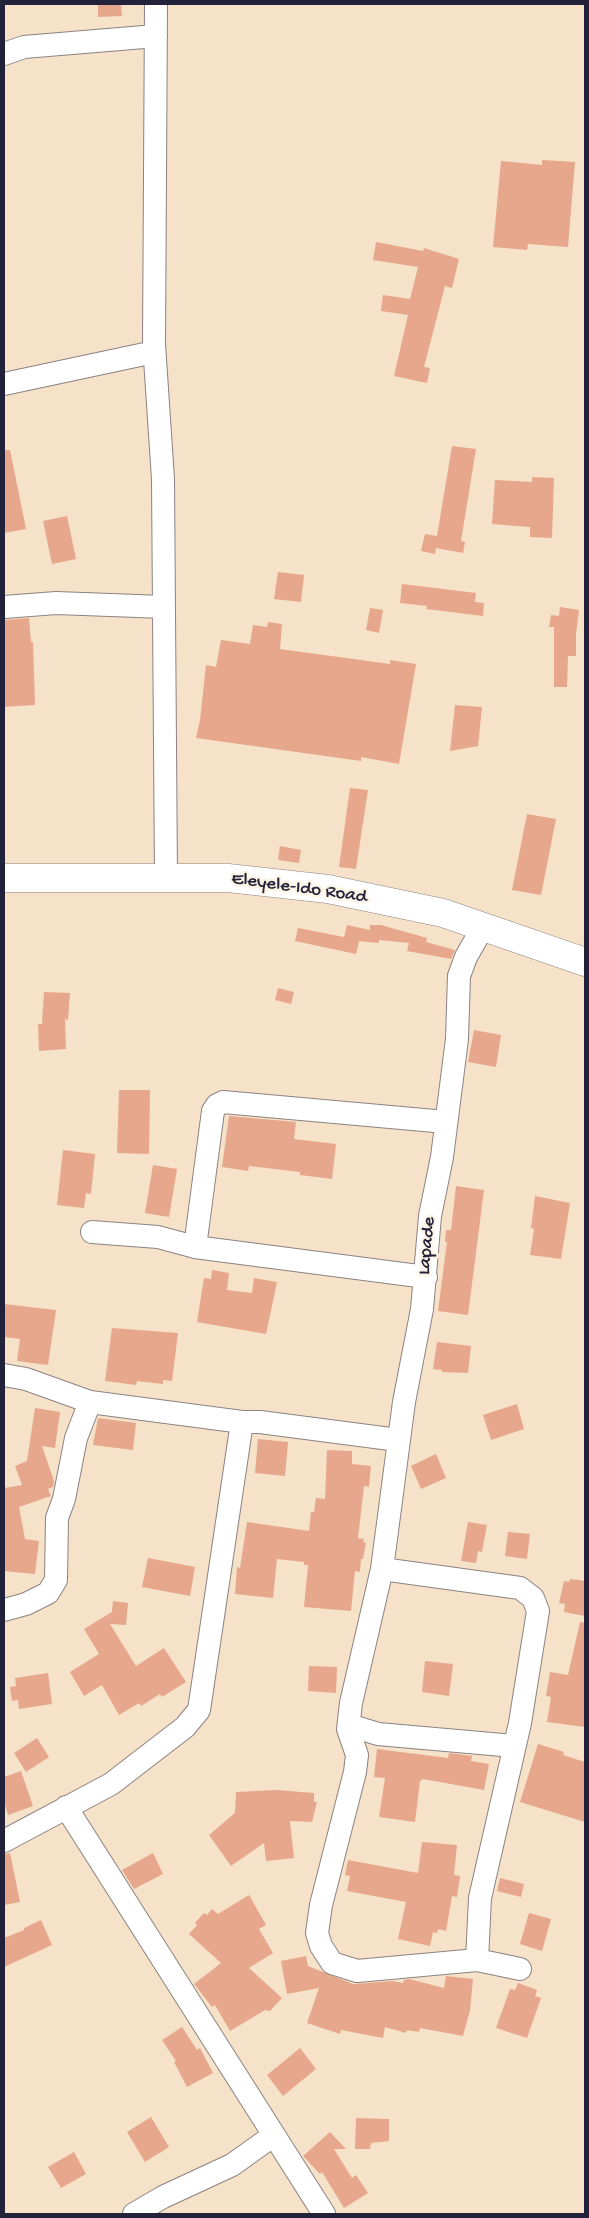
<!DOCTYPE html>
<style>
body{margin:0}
#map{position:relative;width:589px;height:2218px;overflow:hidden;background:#f6e2c8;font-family:"Gochi Hand",sans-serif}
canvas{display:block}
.frame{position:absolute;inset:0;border:5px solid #22223b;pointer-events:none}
</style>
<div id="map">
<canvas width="589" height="2218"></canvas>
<div class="frame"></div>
</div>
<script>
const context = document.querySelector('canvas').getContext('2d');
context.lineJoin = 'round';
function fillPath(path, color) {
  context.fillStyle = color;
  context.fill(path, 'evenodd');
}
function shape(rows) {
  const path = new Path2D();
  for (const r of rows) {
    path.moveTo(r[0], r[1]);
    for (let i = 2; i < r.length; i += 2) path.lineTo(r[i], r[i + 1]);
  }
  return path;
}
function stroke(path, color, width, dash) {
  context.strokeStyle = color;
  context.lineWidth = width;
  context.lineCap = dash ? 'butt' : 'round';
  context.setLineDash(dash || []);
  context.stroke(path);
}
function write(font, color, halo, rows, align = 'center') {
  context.font = font + ' "Gochi Hand",sans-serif';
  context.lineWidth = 5;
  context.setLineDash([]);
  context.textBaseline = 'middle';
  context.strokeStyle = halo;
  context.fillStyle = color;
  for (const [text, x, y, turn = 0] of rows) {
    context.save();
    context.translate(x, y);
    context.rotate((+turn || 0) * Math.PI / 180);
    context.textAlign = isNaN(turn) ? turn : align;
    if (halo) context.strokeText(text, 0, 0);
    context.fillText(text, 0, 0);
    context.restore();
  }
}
const building = shape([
 [98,4,121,4,122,16,98,17],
 [542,160,575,162,568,247,528,244,527,250,493,247,501,161,542,165],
 [376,242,423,251,424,248,459,259,452,288,445,286,424,367,430,368,427,383,394,376,408,315,381,311,383,295,410,299,418,267,373,260],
 [452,446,476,449,461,541,465,542,463,553,436,548,435,554,421,551,425,534,437,536],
 [4,450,10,450,26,529,4,533],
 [532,477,554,478,552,538,530,537,530,527,492,524,495,480,532,482],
 [67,516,76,559,52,564,43,521],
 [278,572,304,575,301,602,274,599],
 [402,584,476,593,475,602,484,603,483,616,426,609,427,606,400,603],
 [560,607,579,610,576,634,576,656,568,656,567,687,554,687,554,627,549,627,551,615,559,616],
 [370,608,383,610,379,633,366,630],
 [29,618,31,642,33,642,35,705,4,707,4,620],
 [268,622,282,624,280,649,390,664,390,660,416,664,399,764,361,757,361,761,196,738,200,720,206,665,216,667,221,640,250,644,253,625,267,627],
 [455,705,482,707,478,746,450,751],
 [350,788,368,790,356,869,339,867],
 [527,814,556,819,541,895,512,890],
 [280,846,301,850,299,863,278,860],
 [347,925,370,930,370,925,381,925,427,938,426,942,455,950,451,959,407,951,409,943,379,940,379,943,359,941,356,954,295,941,298,928,344,937],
 [278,988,294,992,291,1004,275,1000],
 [44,992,70,993,68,1020,65,1019,66,1049,39,1051,38,1024,42,1024],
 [474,1030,501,1035,496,1067,468,1062],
 [119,1090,150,1090,149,1154,117,1153],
 [229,1116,296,1122,294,1139,336,1144,332,1179,300,1175,300,1172,249,1166,248,1171,222,1167],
 [63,1150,95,1154,91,1194,86,1193,84,1208,57,1205],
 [153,1165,177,1169,169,1217,145,1213],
 [456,1186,484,1190,468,1315,438,1311,447,1242,445,1242,446,1230,451,1230],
 [535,1196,570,1203,561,1259,530,1255,534,1229,531,1228],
 [212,1270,229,1273,227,1290,252,1293,254,1278,277,1282,266,1334,197,1322,204,1278,211,1279],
 [4,1304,56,1310,48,1365,17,1361,20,1339,4,1337],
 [112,1328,178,1333,172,1381,163,1380,163,1384,137,1381,136,1385,105,1381],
 [437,1342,471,1346,468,1373,442,1372,442,1370,433,1369],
 [517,1404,524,1429,491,1440,483,1415],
 [35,1408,60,1412,55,1448,42,1446,54,1481,53,1487,48,1489,51,1496,19,1507,25,1539,39,1541,35,1574,4,1571,4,1488,22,1485,15,1466,27,1461],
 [98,1418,136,1423,133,1450,93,1445],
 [258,1439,288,1442,285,1476,255,1473],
 [327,1450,352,1451,352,1464,371,1466,369,1487,364,1486,358,1538,364,1539,363,1542,366,1543,363,1559,361,1559,360,1572,355,1571,351,1611,304,1607,308,1565,304,1565,304,1562,277,1559,273,1598,235,1594,237,1567,240,1568,247,1522,309,1531,311,1512,314,1512,316,1498,325,1499],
 [436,1454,446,1478,421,1489,411,1466],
 [468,1522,487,1525,482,1552,478,1551,476,1563,461,1561],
 [508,1532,530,1534,527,1559,505,1556],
 [148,1558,195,1567,190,1596,142,1587],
 [570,1579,585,1581,585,1616,564,1612,565,1604,559,1603,564,1581,569,1582],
 [113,1601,128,1603,126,1625,110,1624,136,1666,164,1648,186,1682,162,1697,160,1694,141,1706,139,1703,119,1715,102,1685,84,1696,70,1672,99,1654,84,1629,112,1612],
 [580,1622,585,1623,585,1727,547,1722,551,1697,546,1696,550,1672,568,1675],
 [425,1661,453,1664,449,1696,422,1692],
 [309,1666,337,1667,336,1693,308,1691],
 [48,1673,52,1704,19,1709,18,1700,12,1701,10,1687,16,1686,15,1678],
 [37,1738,49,1757,26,1772,14,1753],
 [538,1744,564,1752,563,1755,585,1762,585,1822,520,1802],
 [377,1749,448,1758,449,1753,472,1756,471,1761,489,1764,484,1790,423,1779,420,1781,415,1822,379,1817,385,1778,374,1777],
 [21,1771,33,1806,8,1815,4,1801,4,1777],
 [276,1790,314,1793,314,1802,317,1802,312,1822,290,1821,294,1858,266,1861,264,1843,231,1866,209,1835,235,1813,236,1792],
 [422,1842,457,1845,454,1875,460,1876,457,1897,452,1896,446,1931,438,1929,437,1933,433,1932,430,1946,398,1939,406,1902,347,1891,350,1876,345,1875,348,1860,418,1873],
 [10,1853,20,1902,4,1905,4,1854],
 [153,1853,163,1874,134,1889,122,1870],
 [500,1878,524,1884,521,1897,497,1891],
 [249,1895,266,1925,259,1929,273,1953,249,1968,282,1998,270,2011,265,2010,230,2031,215,2005,212,2007,194,1984,221,1963,189,1934,197,1925,195,1923,204,1913,207,1915,212,1909,218,1914],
 [529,1913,551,1919,542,1951,520,1944],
 [41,1920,52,1945,4,1967,4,1938,24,1930,24,1928],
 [306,1956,308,1966,353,1984,392,1981,403,1983,404,1980,409,1979,444,1988,446,1976,473,1979,470,2010,463,2036,420,2028,419,2032,407,2030,406,2033,385,2027,383,2038,341,2030,340,2034,307,2023,319,1988,287,1994,281,1961],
 [518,1983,537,1990,535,1996,541,1998,527,2038,496,2028,510,1989,515,1990],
 [182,2027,197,2050,200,2048,213,2073,187,2087,174,2062,176,2061,162,2040],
 [300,2048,316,2069,283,2096,267,2075],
 [151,2117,169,2147,145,2162,127,2132],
 [356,2118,389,2119,389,2141,371,2143,370,2149,355,2149],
 [330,2132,346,2149,334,2149,352,2178,356,2175,368,2193,344,2208,322,2172,320,2174,303,2156],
 [74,2152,86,2174,61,2188,48,2167]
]);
const minor = shape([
 [156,4,154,344,163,479,166,878],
 [4,54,24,47,156,36],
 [4,384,154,352],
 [4,607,56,603,164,607],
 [483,927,466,957,459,976,457,1039,442,1157,430,1216,422,1309,404,1402,382,1569,351,1703,348,1729,357,1755,355,1772,321,1905,317,1933,321,1946,332,1963,357,1971,477,1960,520,1969],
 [92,1232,158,1237,195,1247,426,1277],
 [195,1247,213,1111,217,1105,223,1102,446,1122],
 [4,1375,26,1379,90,1402,242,1422],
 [382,1569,520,1588,533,1598,538,1611,520,1723,480,1898,477,1960],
 [4,1610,26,1604,48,1593,56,1580,57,1518,64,1499,76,1438,90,1402],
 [349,1725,378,1734,514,1746],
 [66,1807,324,2214],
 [4,1841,111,1784,185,1727,199,1710,242,1422,260,1422,398,1440],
 [134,2214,163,2197,232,2165,274,2135]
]);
const major = shape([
 [4,878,228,878,328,889,443,913,585,962]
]);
const streetNames = [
 ["Eleyele-Ido Road",299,889,8],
 ["Lapade",428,1246,-85]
];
fillPath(building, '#e6a78c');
stroke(minor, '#8c8282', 24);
stroke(major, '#8c8282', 29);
stroke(minor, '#fff', 22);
stroke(major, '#fff', 28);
write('19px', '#22223b', '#fcf5e5', streetNames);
</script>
